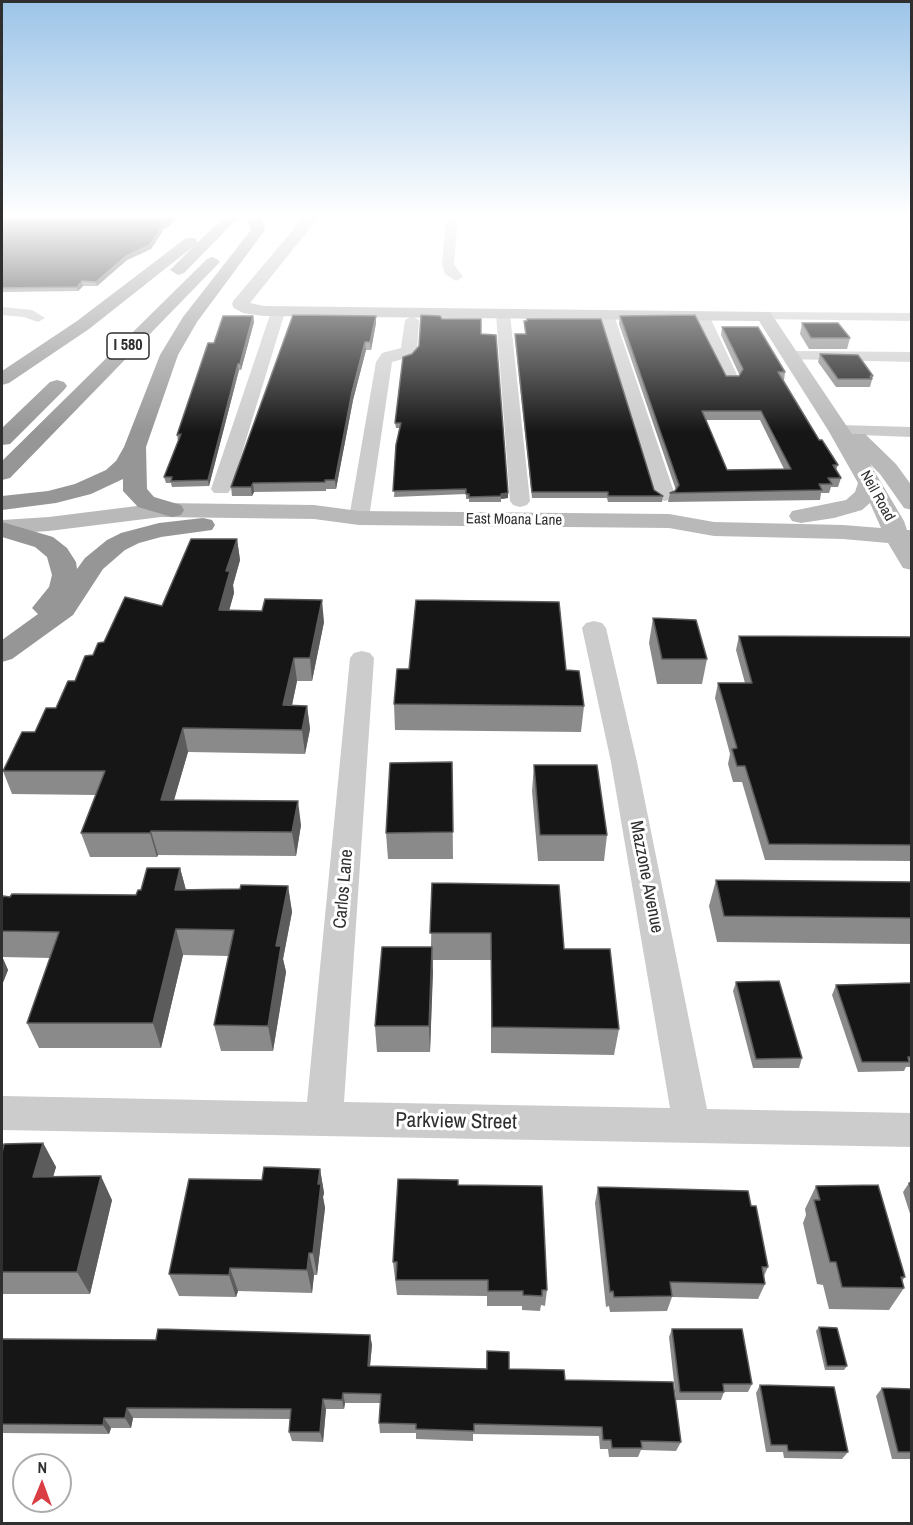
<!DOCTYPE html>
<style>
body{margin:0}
#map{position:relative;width:913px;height:1525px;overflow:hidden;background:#fff;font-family:"Archivo Narrow",sans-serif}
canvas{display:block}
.frame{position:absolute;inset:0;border:3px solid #2f2f2f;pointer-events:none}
.north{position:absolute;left:12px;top:1453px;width:60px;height:60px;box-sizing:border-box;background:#fff;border:2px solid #acacac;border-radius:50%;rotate:1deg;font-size:16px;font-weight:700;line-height:24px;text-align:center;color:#2f2f2f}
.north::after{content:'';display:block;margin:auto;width:21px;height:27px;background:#d93e44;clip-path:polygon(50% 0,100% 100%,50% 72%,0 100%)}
</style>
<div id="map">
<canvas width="913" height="1525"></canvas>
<div class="frame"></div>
<div class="north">N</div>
</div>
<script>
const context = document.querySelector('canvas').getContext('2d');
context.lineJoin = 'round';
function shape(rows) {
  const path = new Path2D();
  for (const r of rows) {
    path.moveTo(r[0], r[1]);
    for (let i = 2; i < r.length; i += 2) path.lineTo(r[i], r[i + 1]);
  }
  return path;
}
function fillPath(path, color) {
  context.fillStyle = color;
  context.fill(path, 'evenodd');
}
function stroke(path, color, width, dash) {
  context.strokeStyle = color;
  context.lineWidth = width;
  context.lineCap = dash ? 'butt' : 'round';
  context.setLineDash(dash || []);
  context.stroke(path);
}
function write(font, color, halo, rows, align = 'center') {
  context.font = font + ' "Archivo Narrow",sans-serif';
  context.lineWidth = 6;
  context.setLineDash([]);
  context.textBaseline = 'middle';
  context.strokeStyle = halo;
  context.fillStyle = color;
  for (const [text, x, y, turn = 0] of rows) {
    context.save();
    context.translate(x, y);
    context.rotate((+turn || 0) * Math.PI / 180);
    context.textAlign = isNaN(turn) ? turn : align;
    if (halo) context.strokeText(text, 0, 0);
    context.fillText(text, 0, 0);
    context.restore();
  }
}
const street = shape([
 [446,218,458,218,454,264,463,277,456,281,445,274,442,264,446,218],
 [2,307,32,310,45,318,38,322,24,317,2,315,2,307],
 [278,308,285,312,231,489,228,493,214,493,211,489,271,312,278,308],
 [503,310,510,314,530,501,527,505,520,507,513,505,510,501,496,314,503,310],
 [607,311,614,315,675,495,672,499,665,501,658,499,655,495,600,315,607,311],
 [702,311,709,315,739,379,737,382,725,382,723,379,695,315,702,311],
 [764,312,912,313,912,321,759,319,757,316,759,313,764,312],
 [412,316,419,320,417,349,410,357,392,362,369,518,366,522,359,524,352,522,349,518,376,362,382,353,401,348,405,320,412,316],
 [792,351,912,352,912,362,787,359,784,356,792,351],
 [839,425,912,427,912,437,833,434,830,430,833,426,839,425],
 [594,621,602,623,606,628,637,762,707,1109,912,1113,912,1147,2,1130,2,1096,307,1102,350,658,354,653,362,651,370,653,374,658,344,1102,670,1108,611,762,582,628,586,623,594,621]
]);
const secondary = shape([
 [303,218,318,218,250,303,264,306,770,312,852,434,865,434,896,464,912,486,912,510,904,508,880,474,870,464,904,521,907,530,912,530,912,570,903,568,888,543,843,539,714,536,669,528,359,525,314,519,161,517,49,531,2,534,2,520,49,517,161,503,314,505,359,511,669,514,714,522,843,525,881,528,870,503,862,510,834,518,801,523,792,521,789,516,792,511,846,500,855,492,858,483,828,430,759,321,264,316,243,313,234,308,232,304,234,300,303,218]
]);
const highway = shape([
 [223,218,238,218,184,273,178,275,170,270,194,246,89,329,9,383,2,385,2,371,77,321,186,238,196,238,197,243,223,218],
 [248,218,262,218,265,230,197,322,178,355,146,447,147,489,154,497,181,505,184,510,181,515,172,517,138,507,123,491,123,479,91,494,56,503,2,510,2,496,48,491,75,484,106,470,116,461,124,447,160,355,183,317,251,230,248,218],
 [212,257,217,259,220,262,217,265,10,478,2,480,2,461,207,259,212,257],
 [57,380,64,382,67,386,64,390,10,444,2,445,2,428,50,382,57,380],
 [203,518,212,520,215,525,212,530,161,537,139,543,125,550,103,569,73,615,12,659,2,662,2,640,38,614,32,608,49,587,52,575,47,557,35,547,2,537,2,522,53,537,67,548,76,562,77,569,85,558,107,540,121,533,159,523,203,518]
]);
const wall = shape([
 [2,218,171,225,164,229,151,249,127,260,97,286,83,286,78,291,2,292],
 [253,316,254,322,241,370,239,370,209,486,172,487,171,483,166,483,164,477,178,441,177,435,214,343],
 [376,316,376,323,371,350,366,350,353,400,336,489,326,489,326,491,254,492,252,496,232,496,231,487],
 [620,316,726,376,739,376,739,374,721,335,722,327,785,372,784,381,819,440,838,465,836,470,841,478,838,487,831,487,829,493,821,493,820,500,668,502,670,493,676,490,619,324],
 [706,420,760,420,784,469,727,470],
 [442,319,481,334,508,498,501,499,501,502,469,502,469,499,466,499,466,494,394,497,399,428,396,428,395,423,412,354],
 [524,321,654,490,663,496,662,502,608,502,607,498,532,498,515,339,515,334,525,334],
 [802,323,850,338,847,349,809,349,800,334],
 [820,354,873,376,870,387,836,387,818,362],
 [237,539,240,560,233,585,234,593,229,610,324,622,312,681,297,681,292,705,307,706,310,729,305,754,188,752,174,800,301,825,296,856,158,855,157,857,90,857,81,833,96,795,12,794,3,771,56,708,93,655,104,642,162,606],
 [653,618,707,659,702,684,657,684,649,643],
 [739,636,912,637,912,861,765,860,742,782,733,782,728,764,730,754,715,698,718,683,745,683,736,650],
 [566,670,584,706,581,732,395,730,394,704],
 [452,762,453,859,388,859,386,833],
 [534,765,607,835,604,861,538,861,532,791],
 [180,868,186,890,240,889,288,886,292,912,283,959,286,972,273,1051,221,1051,214,1025,229,956,183,955,161,1048,39,1048,27,1023,50,958,2,957,8,970,2,985,2,901,136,895,141,890],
 [716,880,912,882,912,944,717,942,709,906],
 [432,883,564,949,619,1029,614,1055,491,1053,491,960,433,960,430,1052,377,1052,375,1026,431,947],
 [736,982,802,1058,799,1068,753,1068,733,991],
 [912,983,912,1067,906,1067,904,1071,858,1072,832,995,836,985],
 [43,1143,56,1167,53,1177,112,1200,90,1294,2,1294,2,1153],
 [320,1169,324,1193,323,1197,325,1208,317,1275,314,1275,312,1293,238,1291,236,1297,179,1296,169,1274,262,1180],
 [909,1183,912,1183,912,1220,903,1192],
 [458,1185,547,1290,545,1306,541,1305,540,1311,522,1310,522,1306,487,1306,487,1296,397,1295,393,1262],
 [816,1186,905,1277,902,1281,904,1288,889,1310,829,1309,823,1285,817,1284,803,1223,806,1215,805,1209],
 [598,1187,751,1206,768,1267,764,1276,765,1284,758,1299,672,1297,667,1311,610,1312,609,1306,606,1307,595,1203],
 [819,1327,847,1366,844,1370,825,1370,816,1331],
 [672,1329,752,1384,748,1392,724,1392,721,1400,676,1400,669,1337],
 [370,1335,372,1345,370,1366,486,1369,487,1351,509,1369,565,1380,681,1442,676,1451,641,1450,638,1457,609,1457,608,1449,600,1449,599,1436,473,1434,473,1441,416,1439,416,1433,380,1433,379,1423,380,1403,345,1403,344,1409,326,1409,323,1442,292,1441,289,1432,290,1419,133,1418,131,1428,111,1428,109,1434,2,1433,2,1339,156,1340],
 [760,1385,848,1452,842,1459,784,1458,783,1452,766,1452,756,1393],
 [882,1388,912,1389,912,1459,892,1459,876,1396]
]);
const shadedWall = shape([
 [173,218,177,218,171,225,164,229,151,249,127,260,97,286,96,282,163,225],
 [82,281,83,286,78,291,77,287],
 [253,316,254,322,241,370,240,364],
 [376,316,376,323,371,350,370,342],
 [365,342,366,350,353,400,336,489,335,480,352,392],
 [238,364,239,370,209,486,208,480],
 [253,483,254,492,252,496,251,487],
 [508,493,508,498,501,499,501,494],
 [237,539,240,560,233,585,234,593,223,633,219,610,226,571],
 [322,600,324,622,312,681,310,658],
 [294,658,297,681,287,729,283,705],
 [307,706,310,729,305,754,302,730],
 [183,728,188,752,167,824,161,800],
 [298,801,301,825,296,856,292,832],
 [151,831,158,855,157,857,150,833],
 [180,868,187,894,175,890],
 [288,886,292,912,283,959,286,972,273,1051,268,1026,276,946],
 [176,929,183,955,161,1048,153,1023],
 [432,947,433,973,430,1052,429,1026],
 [2,956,8,970,2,985],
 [43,1143,56,1167,46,1201,33,1177],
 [320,1169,324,1193,323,1197,325,1208,317,1275,313,1253],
 [101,1176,112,1200,90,1294,77,1272],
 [309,1253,314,1275,312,1293,307,1270],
 [230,1268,238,1291,236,1297,229,1275],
 [370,1335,372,1345,369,1376,368,1366],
 [343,1393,345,1403,344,1409,342,1400],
 [323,1399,326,1409,323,1442,320,1432],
 [127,1408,133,1418,131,1428,125,1418],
 [104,1418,111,1428,109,1434,103,1425]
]);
const building = shape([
 [2,218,173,218,170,221,163,225,150,245,126,256,96,282,82,281,77,287,2,288,2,218],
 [293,315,376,316,370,342,365,342,352,392,335,480,325,480,325,482,253,483,251,487,231,487,293,315],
 [421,315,440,316,442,319,481,319,481,334,496,335,508,493,501,494,501,496,469,497,469,494,466,494,466,489,393,491,396,445,401,423,395,423,403,357,412,354,419,346,421,315],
 [695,315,726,376,739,376,743,369,722,327,758,327,785,372,778,372,819,440,822,440,838,465,833,465,841,478,828,478,832,484,819,484,822,490,670,493,675,491,679,485,620,316,695,315],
 [702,411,761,411,791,469,727,470,702,411],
 [223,316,253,316,240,364,238,364,208,480,171,481,172,477,164,477,181,434,177,435,208,343,214,343,223,316],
 [527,319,601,319,654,490,663,496,608,496,608,492,532,492,515,334,526,334,524,321,527,321,527,319],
 [802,323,838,323,850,338,811,338,802,323],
 [820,354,858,355,873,376,870,376,872,379,838,379,820,354],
 [191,539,237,539,226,571,230,571,219,610,262,611,265,599,322,600,310,658,294,658,283,705,307,706,302,730,183,728,161,800,298,801,292,832,151,831,150,833,81,833,105,771,3,771,22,732,35,732,46,708,56,708,68,681,75,681,85,656,93,655,98,643,104,642,125,597,162,606,191,539],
 [416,600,559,602,566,670,579,671,584,706,394,704,397,669,409,669,416,600],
 [653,618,696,620,707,659,662,659,653,618],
 [739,636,912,637,912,845,769,844,745,766,737,766,732,749,737,748,718,683,752,683,739,636],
 [452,762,453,832,386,833,390,763,452,762],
 [534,765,597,765,607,835,540,835,534,765],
 [147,868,180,868,175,890,240,889,241,885,288,886,276,946,281,946,268,1026,214,1025,234,930,176,929,153,1023,27,1023,59,932,2,931,2,901,3,896,10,897,12,894,136,895,138,890,141,890,147,868],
 [716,880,912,882,912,918,724,916,716,880],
 [432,883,559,885,564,949,610,949,619,1029,492,1027,491,933,430,933,432,883],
 [382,947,432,947,429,1026,375,1026,382,947],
 [779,981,802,1058,756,1059,736,982,779,981],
 [912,983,912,1057,908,1057,909,1062,862,1062,836,985,912,983],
 [43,1143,33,1177,101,1176,77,1272,2,1272,2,1153,4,1144,43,1143],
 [264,1167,320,1169,318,1184,321,1184,313,1253,309,1253,307,1270,230,1268,229,1275,169,1274,189,1179,262,1180,264,1167],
 [398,1179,458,1180,458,1185,542,1186,547,1290,542,1290,542,1296,523,1295,523,1291,488,1291,488,1280,396,1280,397,1262,393,1262,398,1179],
 [909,1183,912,1183,912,1192,909,1183],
 [878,1185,905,1277,901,1277,904,1288,842,1287,836,1262,830,1262,814,1200,820,1200,816,1186,878,1185],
 [598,1187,748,1191,751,1206,756,1206,768,1267,762,1267,765,1284,670,1282,672,1296,614,1297,613,1291,610,1292,598,1187],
 [819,1327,837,1328,847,1366,827,1366,819,1327],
 [158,1329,370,1335,368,1366,487,1369,487,1351,509,1352,509,1369,564,1370,565,1380,673,1382,681,1442,641,1441,642,1448,612,1448,611,1440,603,1440,602,1427,474,1424,474,1431,416,1429,416,1424,379,1423,381,1394,343,1393,342,1400,323,1399,320,1432,289,1432,291,1409,127,1408,125,1418,104,1418,103,1425,2,1424,2,1339,156,1340,158,1329],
 [672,1329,742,1329,752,1384,723,1384,724,1392,680,1392,672,1329],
 [760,1385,834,1387,848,1452,788,1451,787,1445,771,1445,760,1385],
 [882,1388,912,1389,912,1452,898,1452,882,1388]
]);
const farStreetnames = [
 ["Neil Road",877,496,61],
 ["East Moana Lane",514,520,1]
];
const shields = [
 [128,346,42]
];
const shieldNames = [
 ["I 580",128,346]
];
const streetNames = [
 ["Mazzone Avenue",646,877,79],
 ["Carlos Lane",344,889,-85]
];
const nearStreetnames = [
 ["Parkview Street",456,1122,1]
];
fillPath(street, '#ccc');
fillPath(secondary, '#b9b9b9');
fillPath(highway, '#969696');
fillPath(wall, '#8a8a8a');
fillPath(shadedWall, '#5c5c5c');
fillPath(building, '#161616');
stroke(building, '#5c5c5c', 1.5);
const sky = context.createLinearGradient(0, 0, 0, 432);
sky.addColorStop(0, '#9cc4e8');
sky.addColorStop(0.5, '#fff');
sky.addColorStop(1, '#ffffff00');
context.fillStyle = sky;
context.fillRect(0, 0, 913, 432);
write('15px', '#2f2f2f', '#fff', farStreetnames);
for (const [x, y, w] of shields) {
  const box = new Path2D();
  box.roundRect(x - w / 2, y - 13, w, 26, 4.5);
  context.fillStyle = '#fff';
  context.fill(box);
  stroke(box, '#2f2f2f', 1.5);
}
write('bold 16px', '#2f2f2f', null, shieldNames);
write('18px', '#2f2f2f', '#fff', streetNames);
write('21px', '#2f2f2f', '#fff', nearStreetnames);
</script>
